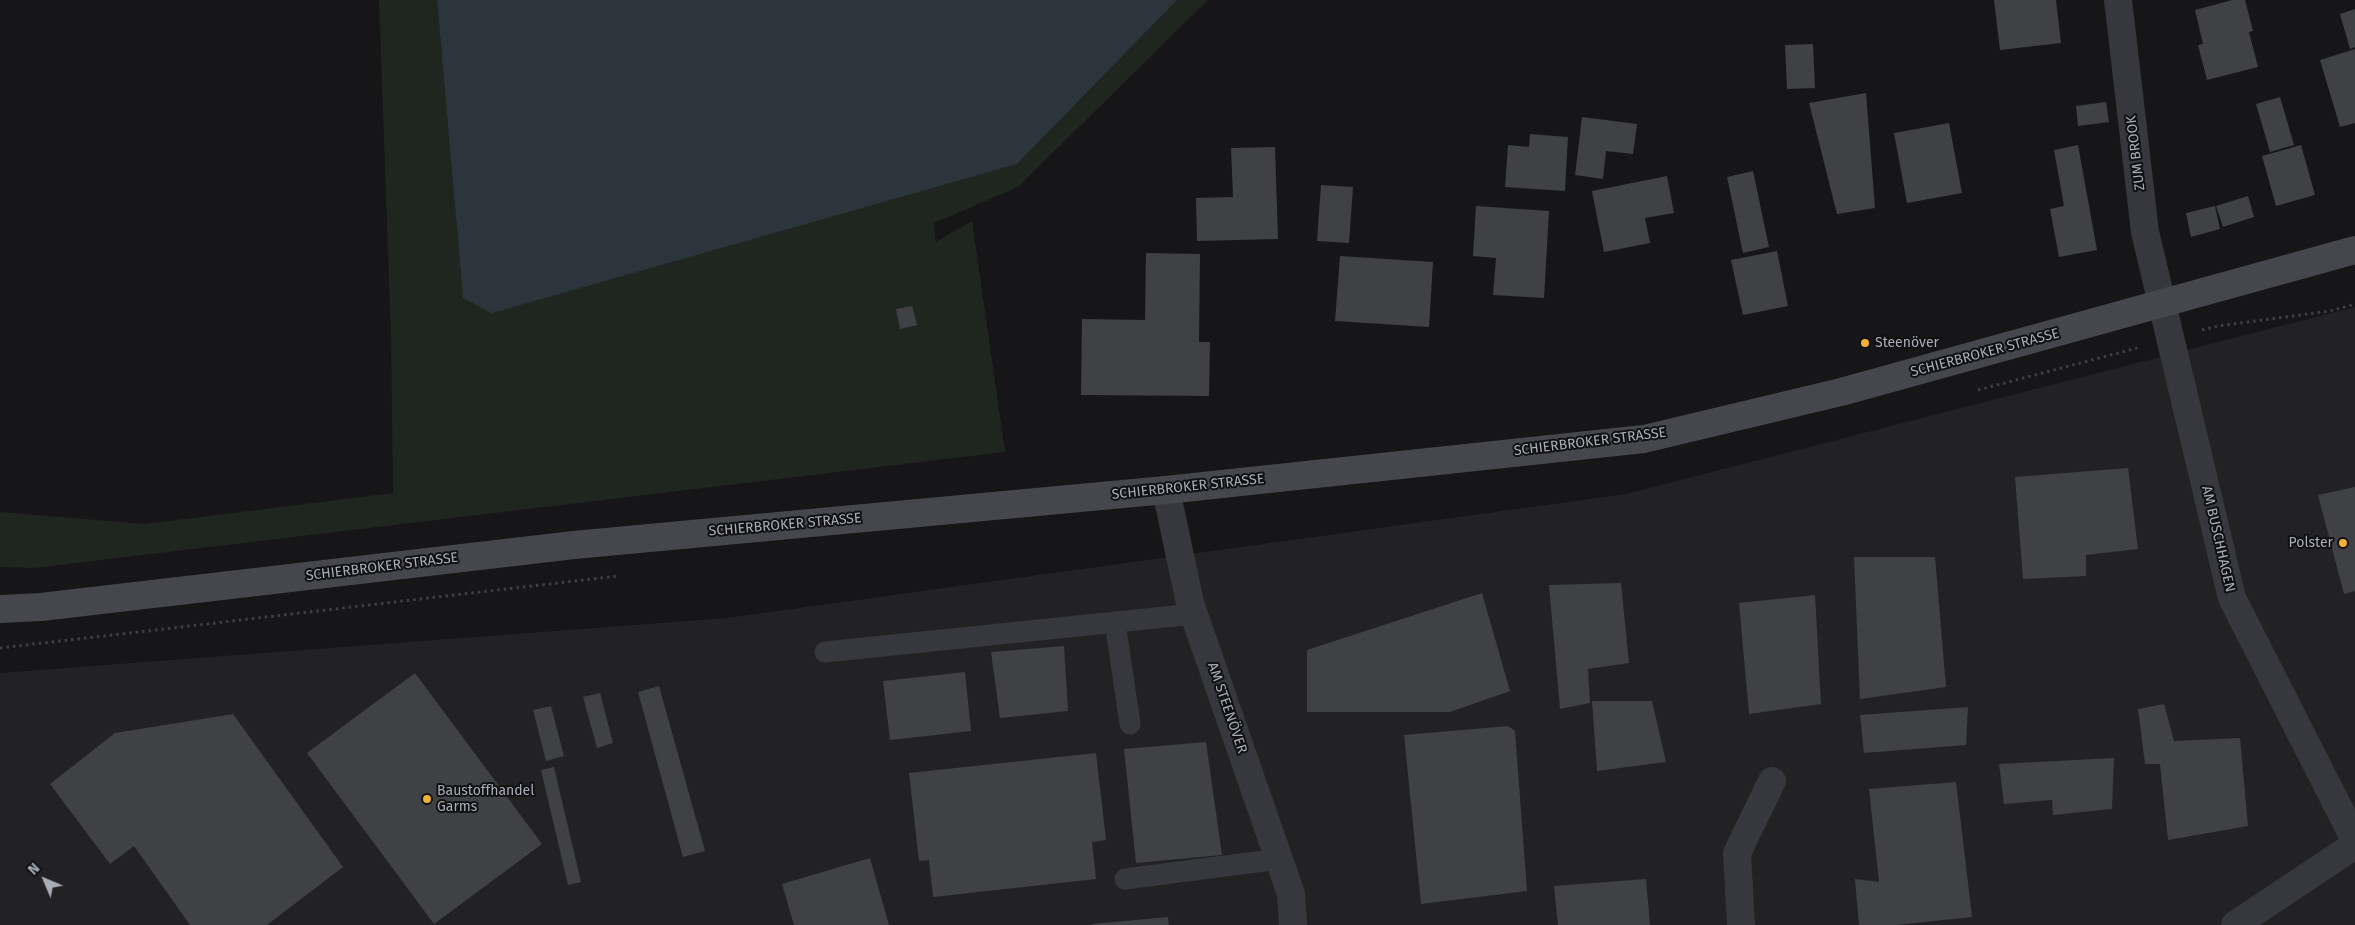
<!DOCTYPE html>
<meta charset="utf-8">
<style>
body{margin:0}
#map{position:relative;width:2355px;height:925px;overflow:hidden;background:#161618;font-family:"Fira Sans",sans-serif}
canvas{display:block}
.north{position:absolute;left:20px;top:855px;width:50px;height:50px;-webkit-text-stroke:4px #111113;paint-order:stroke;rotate:315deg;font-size:14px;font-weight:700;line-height:20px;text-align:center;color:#a8adb8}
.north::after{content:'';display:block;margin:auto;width:18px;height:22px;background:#a8adb8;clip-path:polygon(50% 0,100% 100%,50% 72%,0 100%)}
</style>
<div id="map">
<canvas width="2355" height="925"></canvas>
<div class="north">N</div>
</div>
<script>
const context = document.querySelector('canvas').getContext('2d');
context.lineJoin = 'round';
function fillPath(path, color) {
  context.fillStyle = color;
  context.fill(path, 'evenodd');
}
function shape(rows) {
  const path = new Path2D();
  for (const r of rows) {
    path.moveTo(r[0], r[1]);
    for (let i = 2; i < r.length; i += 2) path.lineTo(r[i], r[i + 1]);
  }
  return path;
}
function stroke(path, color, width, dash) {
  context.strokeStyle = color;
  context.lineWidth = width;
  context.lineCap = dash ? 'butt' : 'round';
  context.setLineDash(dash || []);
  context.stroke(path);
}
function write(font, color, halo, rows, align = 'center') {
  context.font = font + ' "Fira Sans",sans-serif';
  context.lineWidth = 4;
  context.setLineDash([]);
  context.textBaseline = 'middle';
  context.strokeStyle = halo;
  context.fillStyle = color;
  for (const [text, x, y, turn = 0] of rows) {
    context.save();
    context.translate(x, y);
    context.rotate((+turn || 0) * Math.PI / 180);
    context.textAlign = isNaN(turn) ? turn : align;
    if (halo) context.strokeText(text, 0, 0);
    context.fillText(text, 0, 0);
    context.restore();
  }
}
const built = shape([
 [2355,307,2355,925,0,925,0,673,727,618,1626,494]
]);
const green = shape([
 [379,0,437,0,463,297,1017,164,1177,0,1208,0,1018,187,934,223,936,242,972,221,1005,452,34,568,0,567,0,512,145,524,393,493,391,337]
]);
const water = shape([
 [437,0,1177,0,1017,164,492,313,463,298]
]);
const building = shape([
 [1994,0,2056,0,2061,43,2000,50],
 [2232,0,2245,0,2253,31,2249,32,2258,67,2207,80,2198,45,2203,44,2195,10],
 [2355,9,2355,47,2350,49,2340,14],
 [1813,44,1815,88,1787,89,1785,45],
 [2355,49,2355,123,2340,127,2320,60],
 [1866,93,1875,208,1837,214,1809,103],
 [2280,97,2294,145,2270,152,2256,104],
 [2106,102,2109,122,2078,126,2076,106],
 [1582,117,1637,124,1633,154,1606,151,1603,179,1575,175],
 [1949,123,1962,193,1907,203,1894,133],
 [1530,134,1568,137,1565,191,1505,187,1508,145,1529,147],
 [2078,145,2097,250,2059,257,2050,209,2064,206,2054,150],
 [2301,145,2315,195,2276,206,2262,156],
 [1275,147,1278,239,1197,241,1196,198,1233,197,1231,148],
 [1753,171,1769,247,1743,253,1727,177],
 [1667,176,1674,213,1645,218,1650,243,1604,252,1592,191],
 [1321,185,1353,187,1349,243,1317,241],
 [2248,196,2254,217,2223,227,2216,206],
 [1476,206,1549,211,1544,298,1493,295,1496,258,1473,256],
 [2215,206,2220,229,2191,237,2186,213],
 [1777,251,1788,306,1743,315,1731,260],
 [1146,253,1200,254,1199,342,1210,342,1209,396,1081,395,1082,319,1145,320],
 [1340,256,1433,262,1429,327,1335,321],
 [912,306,917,325,900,329,896,309],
 [2128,468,2138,549,2086,555,2086,576,2023,579,2015,477],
 [2355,487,2355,591,2344,594,2318,495],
 [1854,557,1935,557,1946,687,1860,699],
 [1621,583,1629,663,1588,669,1590,703,1560,709,1549,585],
 [1482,593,1510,691,1450,712,1307,712,1307,650],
 [1815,595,1821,704,1749,714,1739,603],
 [1064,646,1068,711,1000,718,991,652],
 [965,672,971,731,890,740,883,681],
 [415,673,542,844,434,924,307,753],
 [659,686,705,851,683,857,638,692],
 [600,693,613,743,597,748,583,697],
 [1592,701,1652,701,1666,762,1597,771],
 [2164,704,2174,741,2240,738,2248,826,2168,840,2160,764,2145,764,2138,709],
 [551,706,564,756,546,761,533,710],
 [1968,707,1966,745,1864,753,1860,715],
 [233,714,343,867,267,925,190,925,134,846,110,864,50,784,115,733],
 [1508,726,1515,731,1527,891,1421,904,1404,735],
 [1206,742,1222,855,1136,863,1124,749],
 [1096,753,1106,840,1092,842,1096,879,933,897,929,860,919,861,909,773],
 [2114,758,2112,809,2053,815,2052,800,2004,804,1999,764],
 [554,767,581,882,568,885,541,770],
 [1956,782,1972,917,1897,925,1859,925,1855,879,1879,882,1869,789],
 [870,858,889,925,794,925,782,884],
 [1646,879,1650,925,1558,925,1554,886],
 [1168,917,1169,925,1092,925,1092,924]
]);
const path = shape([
 [2202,330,2218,326,2330,311,2355,304],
 [1978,390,2141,347],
 [0,648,618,576]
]);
const lane = shape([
 [1115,622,1130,724],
 [825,652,1194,614],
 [1125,879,1279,859]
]);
const street = shape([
 [2118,0,2145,232,2232,598,2355,840],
 [1166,490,1190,603,1291,894,1293,925],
 [1741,925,1737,853,1772,781],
 [2235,925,2355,845]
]);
const secondary = shape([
 [0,609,41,607,574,545,1166,490,1644,439,1841,392,2355,250]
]);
const markers = [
 [1865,343,5,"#f2b134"],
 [2343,543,5,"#f2b134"],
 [427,799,5,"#f2b134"]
];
const streetNames = [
 ["ZUM BROOK",2136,153,-97],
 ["SCHIERBROKER STRASSE",1985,353,-15],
 ["SCHIERBROKER STRASSE",1590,442,-7],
 ["SCHIERBROKER STRASSE",1188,487,-6],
 ["SCHIERBROKER STRASSE",785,525,-5],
 ["AM BUSCHHAGEN",2218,539,77],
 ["SCHIERBROKER STRASSE",382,567,-7],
 ["AM STEENÖVER",1227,708,71]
];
const poiNames = [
 ["Steenöver",1875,343],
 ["Polster",2333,543,"right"],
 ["Baustoffhandel",437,791],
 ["Garms",437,807]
];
fillPath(built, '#222225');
fillPath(green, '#1e261f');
fillPath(water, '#2c353c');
fillPath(building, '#404145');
stroke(path, '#3d3f44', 3, [2.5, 4]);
stroke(lane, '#37383d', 21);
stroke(street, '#37383d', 28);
stroke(secondary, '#45474d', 28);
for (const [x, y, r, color] of markers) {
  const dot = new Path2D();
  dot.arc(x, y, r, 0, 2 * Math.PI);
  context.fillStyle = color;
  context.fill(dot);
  stroke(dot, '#111113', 2);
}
write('14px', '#a8adb8', '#111113', streetNames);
write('14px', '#a8adb8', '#111113', poiNames, 'left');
</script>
